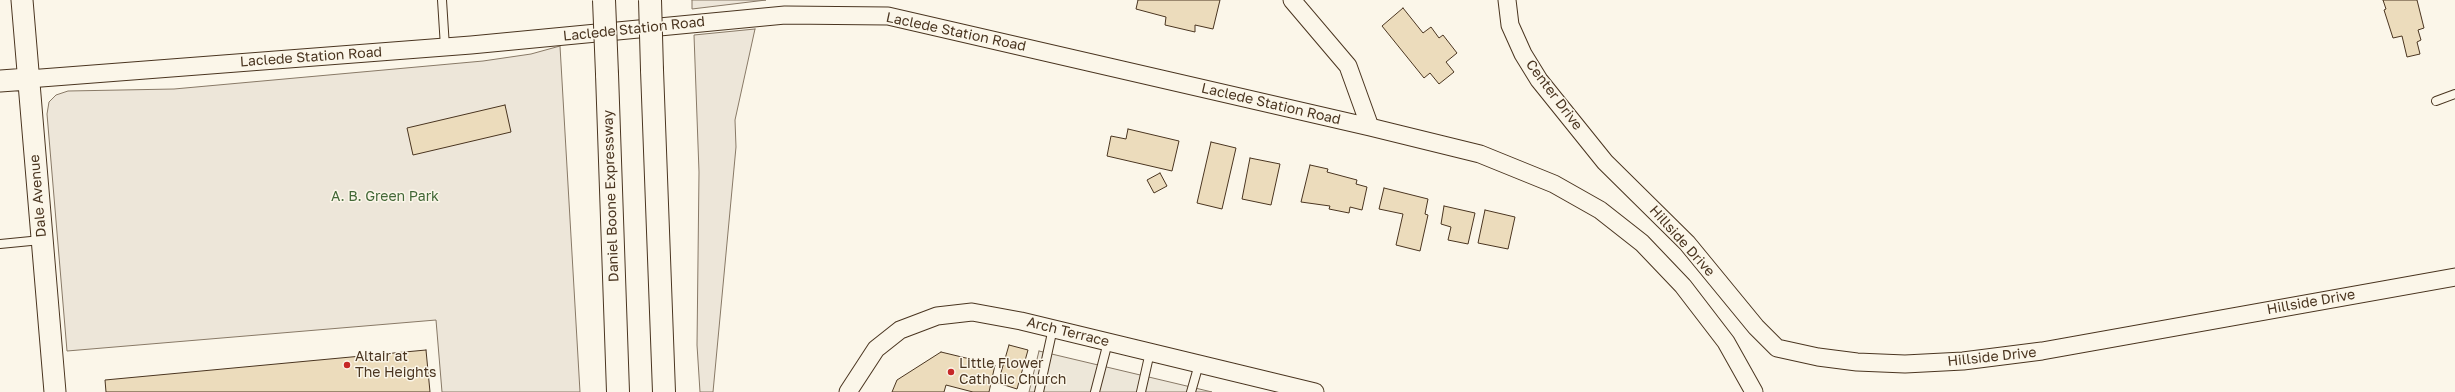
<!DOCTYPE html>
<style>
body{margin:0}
canvas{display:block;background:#fbf6e9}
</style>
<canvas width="2455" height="392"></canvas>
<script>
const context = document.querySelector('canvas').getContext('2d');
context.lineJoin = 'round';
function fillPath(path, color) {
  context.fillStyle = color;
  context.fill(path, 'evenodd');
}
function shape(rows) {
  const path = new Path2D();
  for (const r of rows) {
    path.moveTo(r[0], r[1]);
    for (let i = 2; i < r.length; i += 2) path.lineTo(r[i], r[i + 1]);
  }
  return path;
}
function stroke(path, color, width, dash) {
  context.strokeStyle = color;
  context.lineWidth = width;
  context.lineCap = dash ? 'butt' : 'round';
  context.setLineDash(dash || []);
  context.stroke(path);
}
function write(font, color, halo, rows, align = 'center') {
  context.font = font + ' "Golos Text",sans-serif';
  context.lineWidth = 3;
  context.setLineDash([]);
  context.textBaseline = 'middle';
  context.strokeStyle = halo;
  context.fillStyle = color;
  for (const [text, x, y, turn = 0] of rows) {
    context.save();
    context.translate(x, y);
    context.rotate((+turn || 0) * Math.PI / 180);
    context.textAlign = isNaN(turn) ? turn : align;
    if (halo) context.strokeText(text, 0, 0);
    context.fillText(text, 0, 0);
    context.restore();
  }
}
const green = shape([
 [692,0,766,0,692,9,692,0],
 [755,29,735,120,736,147,713,392,700,392,697,345,699,172,694,35,755,29],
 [560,46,580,392,442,392,436,320,67,351,47,114,49,102,56,95,68,91,174,89,483,61,531,54,560,46]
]);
const parking = shape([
 [1039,351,1212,392,1029,392,1039,351]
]);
const building = shape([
 [1138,0,1220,0,1213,29,1195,25,1195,32,1165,25,1166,17,1136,9,1138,0],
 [2383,0,2417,0,2424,28,2418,30,2421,40,2417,42,2420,54,2407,57,2402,36,2393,38,2384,10,2386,9,2383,0],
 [1403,8,1423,33,1431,27,1439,38,1443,35,1457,53,1446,62,1454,72,1439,84,1430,73,1424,78,1382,26,1403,8],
 [505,105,511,132,413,155,407,128,505,105],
 [1128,129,1179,141,1172,171,1107,156,1111,136,1126,139,1128,129],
 [1211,142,1236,148,1222,209,1197,203,1211,142],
 [1250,158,1280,164,1271,205,1242,199,1250,158],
 [1310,165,1328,169,1327,172,1357,180,1356,184,1367,187,1362,210,1350,207,1349,213,1329,209,1330,206,1301,202,1310,165],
 [1160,173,1167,186,1154,193,1147,180,1160,173],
 [1384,188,1428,199,1425,214,1428,215,1420,251,1396,245,1403,214,1379,209,1384,188],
 [1444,206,1475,213,1468,244,1448,240,1451,227,1441,224,1444,206],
 [1485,210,1515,217,1508,249,1478,243,1485,210],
 [1009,345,1028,350,1017,389,998,383,1009,345],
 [426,350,430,392,106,392,105,380,426,350],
 [941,352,995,365,989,392,973,392,946,385,944,392,892,392,897,380,941,352]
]);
const service = shape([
 [442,0,445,47],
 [2436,101,2455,94],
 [0,244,41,240],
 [1039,392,1053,328],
 [1095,392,1108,342],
 [1141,392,1150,352],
 [1191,392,1199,364]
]);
const minor = shape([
 [1292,0,1348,66,1370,127],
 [1507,0,1510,25,1523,54,1539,80,1605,162,1687,243,1756,327,1777,348,1818,357,1857,362,1905,364,1963,361,2042,351,2455,277],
 [28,79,471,45,785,15,888,16,1370,127,1480,154,1554,184,1600,210,1642,243,1683,286,1726,342,1754,392],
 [848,392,876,349,900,330,937,316,972,312,1021,321,1315,392]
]);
const tertiary = shape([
 [22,0,55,392],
 [0,81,28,79]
]);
const motorway = shape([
 [652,70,664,392],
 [607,74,618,392]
]);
const motorwayBridge = shape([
 [604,0,607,74],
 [650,0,652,70]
]);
const markers = [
 [347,365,4,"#c62828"],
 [951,372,4,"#c62828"]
];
const streetNames = [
 ["Laclede Station Road",634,29,-6],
 ["Laclede Station Road",956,32,12],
 ["Laclede Station Road",311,57,-4],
 ["Center Drive",1554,95,53],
 ["Laclede Station Road",1271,104,13],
 ["Dale Avenue",38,196,-95],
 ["Daniel Boone Expressway",611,196,-92],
 ["Hillside Drive",1682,241,48],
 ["Hillside Drive",2311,302,-10],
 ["Arch Terrace",1068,332,14],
 ["Hillside Drive",1992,357,-6]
];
const parkNames = [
 ["A. B. Green Park",385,197]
];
const poiNames = [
 ["Altair at",355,357],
 ["The Heights",355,373],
 ["Little Flower",959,364],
 ["Catholic Church",959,380]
];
fillPath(green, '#ede6d9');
stroke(green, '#887966', 1);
fillPath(parking, '#ede7d9');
stroke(parking, '#887966', 1);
fillPath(building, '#ecdcbc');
stroke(building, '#4a3520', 1);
stroke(service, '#4a3520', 10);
stroke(minor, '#4a3520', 19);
stroke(tertiary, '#4a3520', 23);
stroke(motorway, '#4a3520', 24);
stroke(service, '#fbf6e9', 8);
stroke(minor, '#fbf6e9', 17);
stroke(tertiary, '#fbf6e9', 21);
stroke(motorway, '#fbf6e9', 22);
stroke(motorwayBridge, '#4a3520', 24, []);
stroke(motorwayBridge, '#fbf6e9', 22);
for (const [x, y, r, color] of markers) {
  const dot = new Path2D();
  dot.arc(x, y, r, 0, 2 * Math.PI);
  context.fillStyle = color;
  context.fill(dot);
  stroke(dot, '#fbf6e9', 1.5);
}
write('14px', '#4a3520', '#fbf6e9', streetNames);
write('14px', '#436837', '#fbf6e9', parkNames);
write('14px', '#4a3520', '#fbf6e9', poiNames, 'left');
</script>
